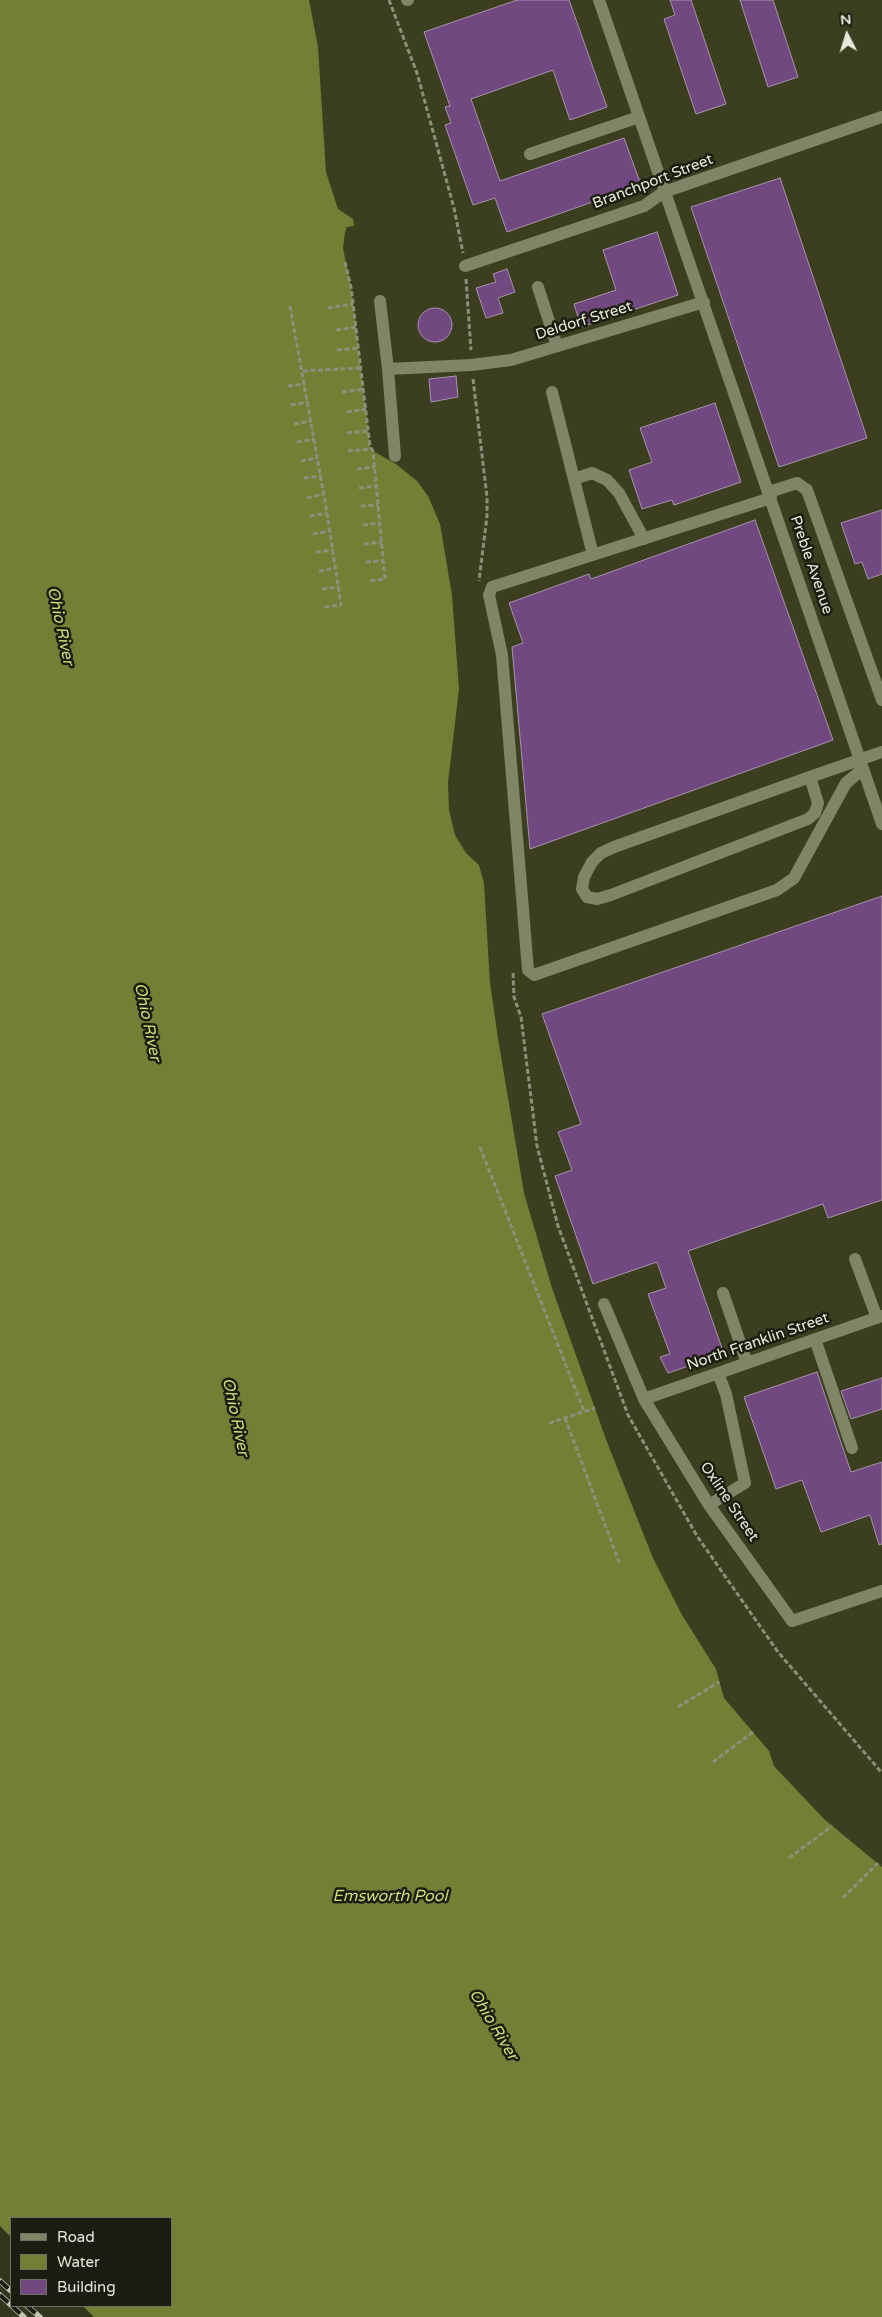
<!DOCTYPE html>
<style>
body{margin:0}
#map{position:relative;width:882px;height:2317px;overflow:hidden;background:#32361c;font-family:"Varela Round",sans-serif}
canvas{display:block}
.legend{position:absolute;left:10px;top:2217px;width:162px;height:90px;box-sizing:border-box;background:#1b1d11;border:1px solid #6d6f62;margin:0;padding:6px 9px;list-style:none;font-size:15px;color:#e7eadb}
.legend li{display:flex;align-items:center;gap:10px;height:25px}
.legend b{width:25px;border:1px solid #6d6f62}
.north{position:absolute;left:822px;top:10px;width:50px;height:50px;-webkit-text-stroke:4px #1b1d11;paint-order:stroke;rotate:355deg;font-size:14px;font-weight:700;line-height:20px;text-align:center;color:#e7eadb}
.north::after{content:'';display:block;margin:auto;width:18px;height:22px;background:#e7eadb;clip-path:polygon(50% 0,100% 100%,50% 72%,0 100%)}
</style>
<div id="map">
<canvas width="882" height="2317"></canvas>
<ul class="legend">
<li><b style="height:6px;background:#7f8566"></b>Road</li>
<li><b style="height:14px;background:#757e35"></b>Water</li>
<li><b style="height:14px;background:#71487f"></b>Building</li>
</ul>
<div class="north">N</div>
</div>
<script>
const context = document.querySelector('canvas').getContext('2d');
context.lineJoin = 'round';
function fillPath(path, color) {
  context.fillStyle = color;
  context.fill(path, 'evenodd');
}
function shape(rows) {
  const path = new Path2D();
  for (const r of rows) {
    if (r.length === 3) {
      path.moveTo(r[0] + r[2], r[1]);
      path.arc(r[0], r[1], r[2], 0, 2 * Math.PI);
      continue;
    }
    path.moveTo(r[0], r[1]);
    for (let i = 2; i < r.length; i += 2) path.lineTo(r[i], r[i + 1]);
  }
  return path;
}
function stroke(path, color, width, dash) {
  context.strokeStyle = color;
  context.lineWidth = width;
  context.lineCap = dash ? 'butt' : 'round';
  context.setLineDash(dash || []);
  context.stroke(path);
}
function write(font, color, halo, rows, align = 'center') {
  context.font = font + ' "Varela Round",sans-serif';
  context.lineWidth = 5;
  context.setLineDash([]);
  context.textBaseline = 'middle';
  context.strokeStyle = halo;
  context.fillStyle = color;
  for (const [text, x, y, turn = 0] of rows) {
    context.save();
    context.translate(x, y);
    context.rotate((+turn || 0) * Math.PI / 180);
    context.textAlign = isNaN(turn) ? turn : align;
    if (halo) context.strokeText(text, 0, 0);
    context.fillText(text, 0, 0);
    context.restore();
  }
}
const built = shape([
 [309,0,882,0,882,1867,824,1819,774,1766,768,1751,724,1698,716,1669,682,1615,653,1558,607,1442,552,1288,524,1193,498,1038,490,983,484,882,479,865,466,853,455,835,449,810,448,783,459,689,452,595,428,496,417,481,396,464,373,451,370,446,351,287,343,248,342,237,347,227,353,226,353,219,338,209,326,172,318,47]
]);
const water = shape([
 [0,0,309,0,318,47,326,172,338,209,353,219,354,226,347,227,345,232,343,248,351,287,370,446,373,451,396,464,417,481,428,496,440,524,452,595,459,689,448,783,449,810,455,835,466,853,479,865,484,883,490,983,498,1038,524,1193,552,1288,607,1442,653,1558,682,1615,716,1669,724,1698,769,1751,774,1766,824,1819,882,1867,882,2317,94,2317,83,2306,171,2306,171,2218,11,2218,11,2237,0,2226]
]);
const building = shape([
 [517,0,569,0,607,107,570,120,553,70,471,99,500,181,624,138,641,185,507,232,495,198,473,205,445,125,451,123,445,107,450,106,424,32,517,0],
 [670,0,691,0,726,104,696,114,664,19,675,15,670,0],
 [740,0,773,0,798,77,768,87,740,0],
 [780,178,867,438,779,467,691,207,780,178],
 [657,232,678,295,581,327,574,304,616,290,603,250,657,232],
 [507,269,515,292,498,298,503,313,486,318,476,288,496,282,493,274,507,269],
 [435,325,17],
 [456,376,458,397,431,402,429,379,456,376],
 [715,403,741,482,674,505,672,500,642,509,629,470,652,462,640,428,715,403],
 [882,510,882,574,868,579,862,562,855,564,841,523,882,510],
 [755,520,833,740,530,849,512,647,523,643,509,603,589,574,591,579,755,520],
 [882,896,882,1200,828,1218,823,1204,688,1251,724,1354,668,1373,660,1357,670,1354,648,1294,666,1288,657,1262,593,1284,555,1176,572,1170,558,1132,581,1124,542,1014,882,896],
 [817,1372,851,1472,882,1462,882,1544,879,1545,870,1515,821,1532,802,1480,776,1489,744,1397,817,1372],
 [882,1378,882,1409,851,1419,841,1391,882,1378]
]);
const path = shape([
 [389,0,417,73,454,208,463,253],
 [345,262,351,287,370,446,373,451,385,579,368,581],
 [466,279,471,350],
 [290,306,327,513,341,605,324,607],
 [328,308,353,304],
 [336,330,356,327],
 [337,350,359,348],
 [303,371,361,368],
 [473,379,487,497,487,516,479,581],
 [288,386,305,384],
 [342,392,364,389],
 [291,405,308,402],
 [347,412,366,409],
 [294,424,311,421],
 [347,433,368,431],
 [297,442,314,439],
 [348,451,371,449],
 [301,461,318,458],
 [357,469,375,467],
 [304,478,321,476],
 [359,488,376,486],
 [307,498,324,494],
 [361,506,378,505],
 [310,516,327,513],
 [363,525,380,523],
 [313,534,330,531],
 [364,544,382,542],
 [316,552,333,550],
 [366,562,383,561],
 [319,571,336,568],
 [322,589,339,587],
 [513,973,514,997,521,1017,537,1146,558,1226,628,1415,697,1536,778,1652,882,1773],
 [480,1147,584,1411],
 [565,1418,619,1562],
 [549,1423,595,1408],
 [678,1707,719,1682],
 [713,1762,753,1732],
 [789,1858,832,1826],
 [843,1898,878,1863]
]);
const minor = shape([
 [407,0,408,0],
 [599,0,882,824],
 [530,154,639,117],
 [465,266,644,206,664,192,882,117],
 [538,287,557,346],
 [380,301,388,369],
 [552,392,593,555],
 [395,456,388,369,471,365,511,360,704,302],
 [574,479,592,473,607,480,619,493,644,539],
 [769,492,797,483,807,490,882,700],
 [771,498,492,587,489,595,502,655,528,970,534,975,777,890,794,878,846,783,863,769],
 [810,777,818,803,815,813,808,819,611,895,597,899,587,897,582,889,584,877,592,862,601,853,614,847,810,777,882,752],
 [855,1259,877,1318],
 [723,1293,747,1363],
 [604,1304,644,1399,709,1505,792,1621,882,1591],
 [815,1339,852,1448],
 [644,1399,882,1316],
 [709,1505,745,1483,726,1394,718,1373]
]);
const rail = shape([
 [0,2281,11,2291],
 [0,2295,11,2305],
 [12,2306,24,2317],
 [27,2306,40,2317]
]);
const streetNames = [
 ["Branchport Street",653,182,-21],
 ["Deldorf Street",584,321,-17],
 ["Preble Avenue",811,565,71],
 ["North Franklin Street",758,1342,-19],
 ["Oxline Street",729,1502,56]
];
const waterNames = [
 ["Ohio River",60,626,78],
 ["Ohio River",147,1022,78],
 ["Ohio River",235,1417,78],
 ["Emsworth Pool",390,1897],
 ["Ohio River",493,2025,59]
];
fillPath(built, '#3c3f1f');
fillPath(water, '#757e35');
fillPath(building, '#71487f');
stroke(building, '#a693ad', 1);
stroke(path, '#8c907b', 3, [5, 2.5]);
stroke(minor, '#7f8566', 12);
stroke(rail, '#c2c5b3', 5.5);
stroke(rail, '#1b1d11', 4, [11]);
write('15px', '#e7eadb', '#1b1d11', streetNames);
write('italic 16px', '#cedd77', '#1b1d11', waterNames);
</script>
